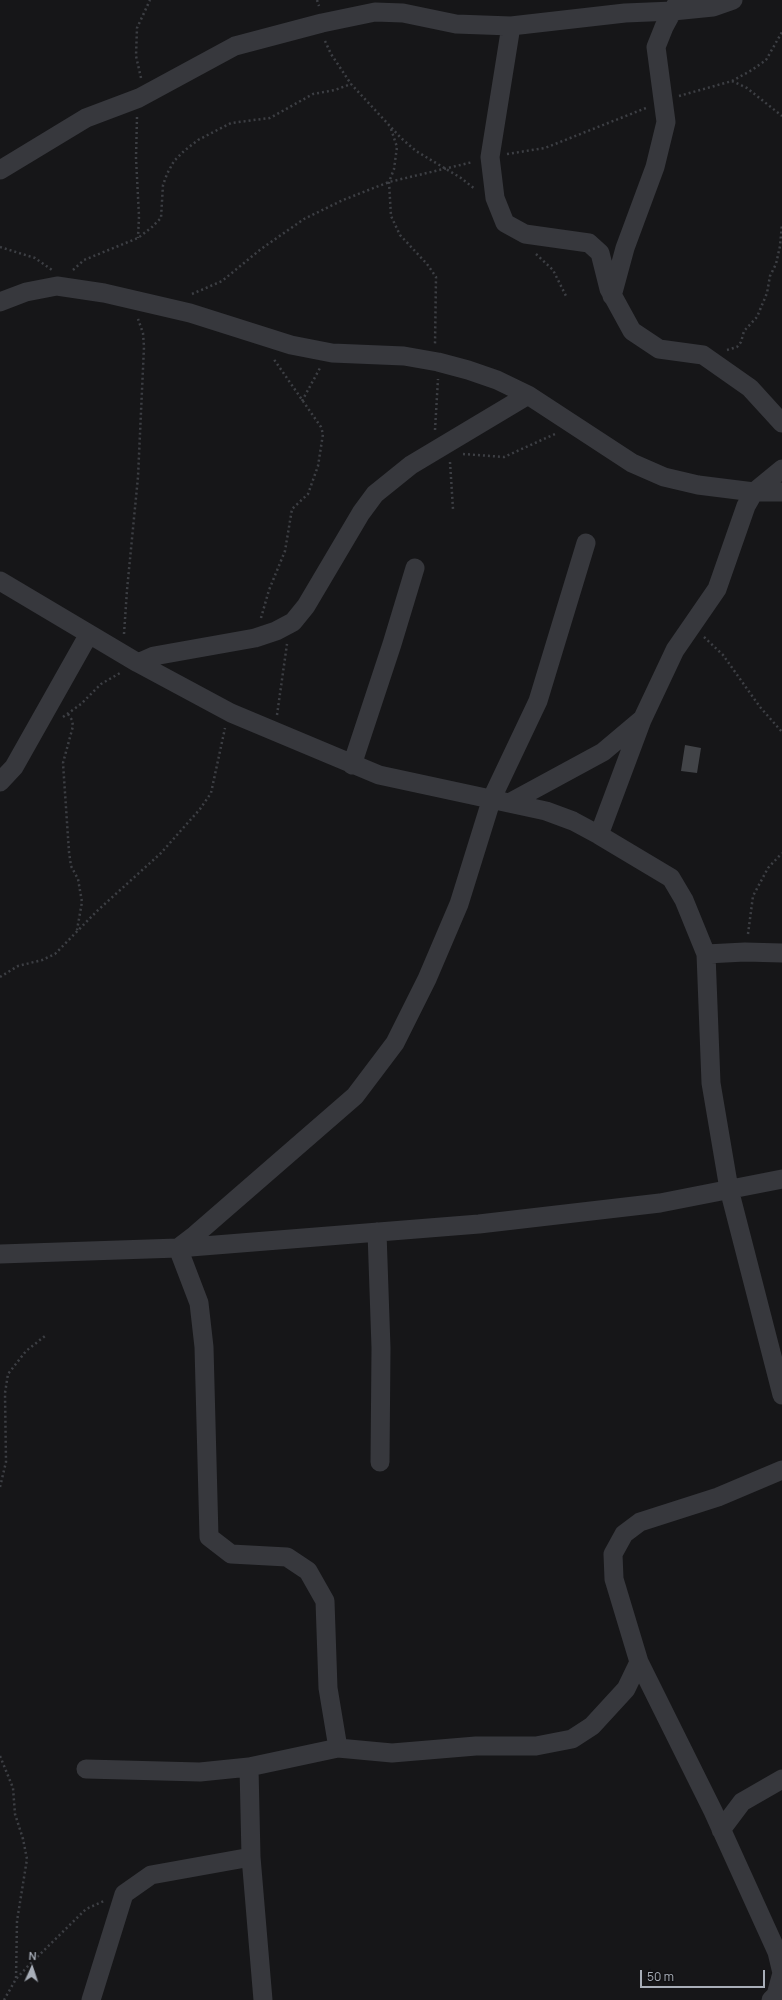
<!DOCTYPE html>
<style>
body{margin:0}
#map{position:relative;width:782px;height:2000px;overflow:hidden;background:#161618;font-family:Manrope,sans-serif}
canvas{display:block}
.north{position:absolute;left:12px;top:1948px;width:40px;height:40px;-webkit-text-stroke:3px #111113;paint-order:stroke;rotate:3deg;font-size:11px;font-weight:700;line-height:16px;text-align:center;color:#a8aeb8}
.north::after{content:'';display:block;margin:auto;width:14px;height:18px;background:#a8aeb8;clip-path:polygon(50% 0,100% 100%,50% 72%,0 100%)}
.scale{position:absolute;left:640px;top:1970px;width:125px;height:18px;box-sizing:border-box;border:2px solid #a8aeb8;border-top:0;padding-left:5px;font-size:12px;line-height:14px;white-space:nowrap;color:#a8aeb8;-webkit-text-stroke:3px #111113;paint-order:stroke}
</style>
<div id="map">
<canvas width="782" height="2000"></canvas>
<div class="north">N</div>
<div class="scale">50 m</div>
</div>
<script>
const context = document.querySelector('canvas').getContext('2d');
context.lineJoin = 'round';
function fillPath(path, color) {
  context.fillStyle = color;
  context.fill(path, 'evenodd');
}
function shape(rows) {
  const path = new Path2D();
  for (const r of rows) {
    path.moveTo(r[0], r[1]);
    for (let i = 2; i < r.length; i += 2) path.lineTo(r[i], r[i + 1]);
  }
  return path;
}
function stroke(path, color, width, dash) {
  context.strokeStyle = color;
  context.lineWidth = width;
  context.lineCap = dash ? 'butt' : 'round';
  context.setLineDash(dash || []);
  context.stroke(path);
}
const building = shape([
 [685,745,701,748,697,773,681,771]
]);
const path = shape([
 [317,0,319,6],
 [325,41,331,54,351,84,401,138,416,151,461,178,475,189],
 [141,78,136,56,137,28,150,0],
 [732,81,747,88,782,116],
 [679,96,732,81,752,70,766,60,782,32],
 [137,117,136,158,139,216,138,238],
 [391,129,397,147,394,169,389,182,391,216,400,235,427,264,436,277,435,345],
 [507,154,545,148,646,108],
 [0,247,35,258,52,270],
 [536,254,553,270,567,298],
 [73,270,84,260,138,238,152,227,161,218,163,185,167,174,174,161,184,151,198,140,231,123,270,118,313,94,335,90,351,84],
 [192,294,222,281,261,249,304,219,343,200,389,182,473,162],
 [727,350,737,347,741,342,744,331,757,317,767,293,770,276,776,264,780,246,782,224],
 [302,401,320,368],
 [435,430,438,379],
 [463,454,504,457,555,434],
 [450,462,453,509],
 [261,618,269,590,285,551,292,509,308,494,318,466,323,434,321,427,314,417,273,358],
 [124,634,127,590,138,477,144,347,143,333,138,319],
 [704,637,723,655,760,707,782,732],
 [68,714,72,720,73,726,63,763,69,852,71,866,78,879,82,902,77,930],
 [277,715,287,644],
 [63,717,81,704,101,684,120,673],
 [748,934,753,896,768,868,782,853],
 [0,977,18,966,42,960,55,954,97,911,161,853,200,809,211,793,225,728],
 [0,1487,6,1462,5,1393,8,1374,26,1351,45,1336],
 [0,1756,13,1788,15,1814,23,1839,27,1859,17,1921,16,1979],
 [4,2000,16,1979,29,1965,86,1909,104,1901]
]);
const street = shape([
 [511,26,490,157,495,198,505,223,525,234,589,243,600,253,609,289,632,331,659,349,703,355,750,388,782,423],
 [0,170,86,118,139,98,235,46,322,23,375,12,403,13,456,24,511,26,625,13,673,11,713,7,733,0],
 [612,296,625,248,655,167,666,122,656,47,664,27,678,1],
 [0,302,26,292,57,286,104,293,190,313,291,345,332,353,404,356,438,362,468,370,497,380,528,395,632,463,664,477,698,485,754,492,782,492],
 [0,581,138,663,231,713,379,775,546,811,573,821,599,835,671,878,684,900,706,954,711,1083,729,1189,782,1395],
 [138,663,154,656,255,638,276,631,293,622,306,606,361,513,375,494,411,465,528,395],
 [352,765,392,644,415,568],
 [0,782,14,767,89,634],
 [509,803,603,752,641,720],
 [599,835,642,720,675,650,717,589,746,506,754,492,782,469],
 [706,954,745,952,782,953],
 [377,1232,381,1348,380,1462],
 [178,1248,195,1235,355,1096,395,1043,427,979,459,904,492,798,538,701,586,543],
 [0,1254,178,1248,479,1224,660,1203,782,1179],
 [639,1662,713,1811,777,1952,782,1973,776,1995,771,2000],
 [338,1748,392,1753,476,1746,536,1746,572,1739,592,1726,626,1689,639,1662,614,1579,613,1554,624,1534,640,1522,718,1497,782,1470],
 [86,1769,200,1772,249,1767],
 [721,1830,742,1802,782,1779],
 [251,1857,263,2000],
 [91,2000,124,1894,151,1875,251,1857,249,1767,338,1748,328,1688,325,1601,308,1571,287,1557,231,1554,209,1537,204,1347,199,1303,178,1248]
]);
fillPath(building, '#424448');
stroke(path, '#3d3f44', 2.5, [2, 3]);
stroke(street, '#37383d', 19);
</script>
